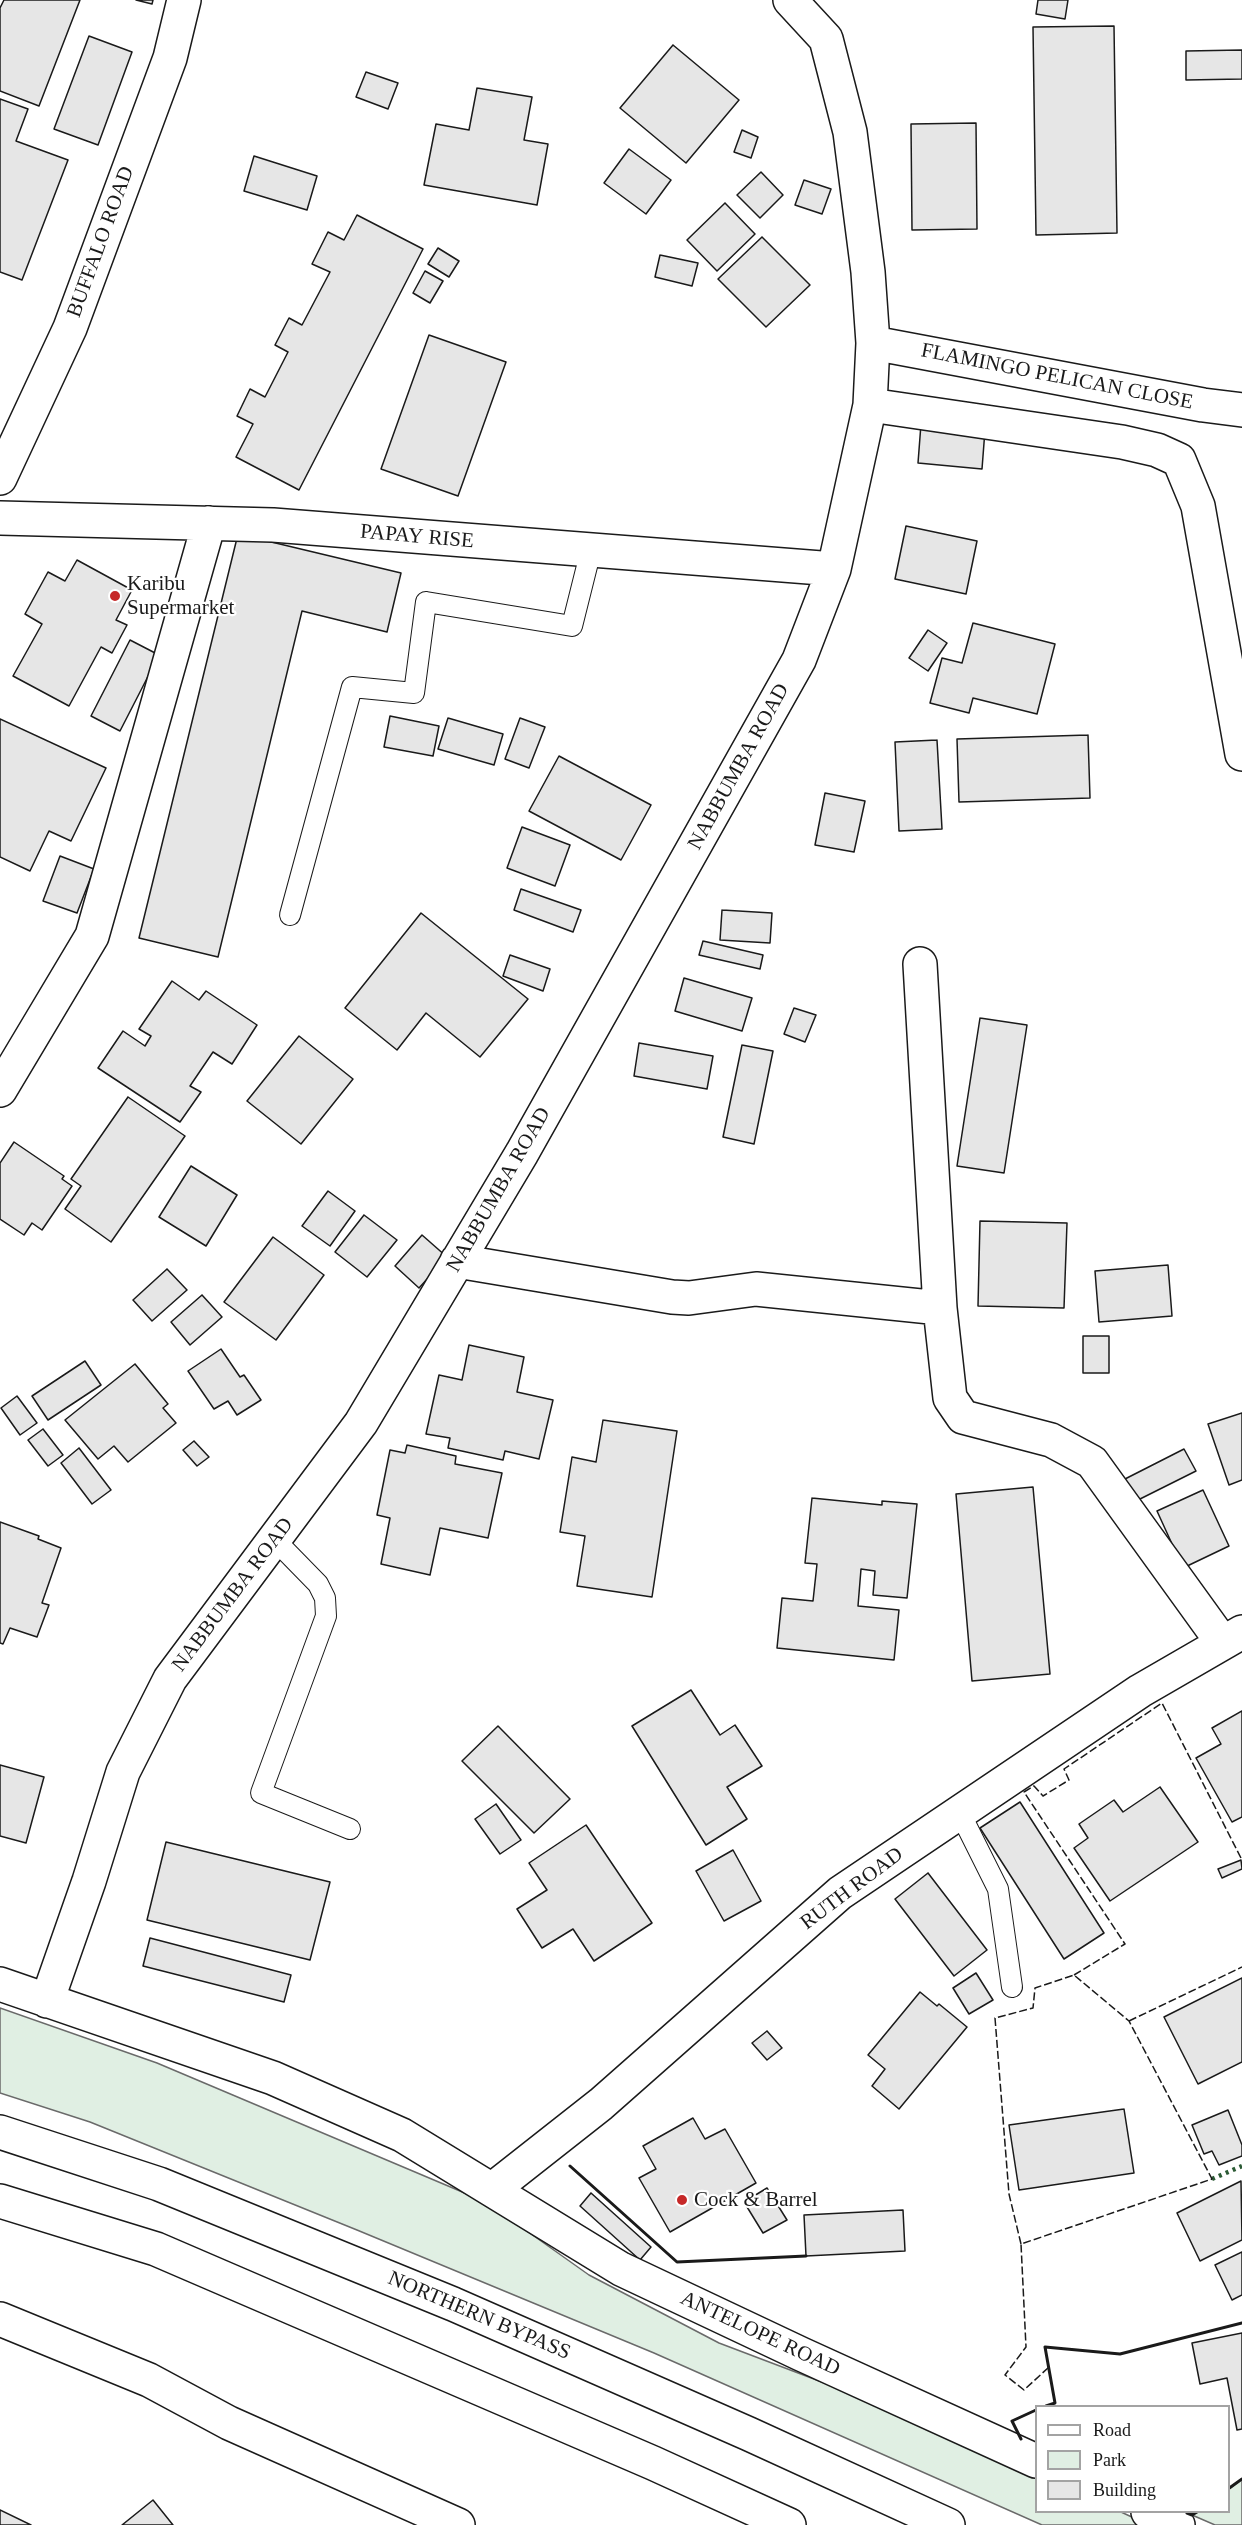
<!DOCTYPE html>
<style>
body{margin:0}
#map{position:relative;width:1242px;height:2525px;overflow:hidden;background:#fff;font-family:Georgia,serif}
canvas{display:block}
.legend{position:absolute;left:1035px;top:2405px;width:195px;height:108px;box-sizing:border-box;background:#fff;border:2px solid #a3a3a3;margin:0;padding:8px 10px;list-style:none;font-size:18px;color:#1a1a1a}
.legend li{display:flex;align-items:center;gap:12px;height:30px}
.legend b{width:30px;border:2px solid #a3a3a3}
</style>
<div id="map">
<canvas width="1242" height="2525"></canvas>
<ul class="legend">
<li><b style="height:8px;background:#fff"></b>Road</li>
<li><b style="height:16px;background:#e0efe3"></b>Park</li>
<li><b style="height:16px;background:#e6e6e6"></b>Building</li>
</ul>
</div>
<script>
const context = document.querySelector('canvas').getContext('2d');
context.lineJoin = 'round';
function fillPath(path, color) {
  context.fillStyle = color;
  context.fill(path, 'evenodd');
}
function shape(rows) {
  const path = new Path2D();
  for (const r of rows) {
    path.moveTo(r[0], r[1]);
    for (let i = 2; i < r.length; i += 2) path.lineTo(r[i], r[i + 1]);
  }
  return path;
}
function stroke(path, color, width, dash) {
  context.strokeStyle = color;
  context.lineWidth = width;
  context.lineCap = dash ? 'butt' : 'round';
  context.setLineDash(dash || []);
  context.stroke(path);
}
function write(font, color, halo, rows, align = 'center') {
  context.font = font + ' Georgia,serif';
  context.lineWidth = 4.5;
  context.setLineDash([]);
  context.textBaseline = 'middle';
  context.strokeStyle = halo;
  context.fillStyle = color;
  for (const [text, x, y, turn = 0] of rows) {
    context.save();
    context.translate(x, y);
    context.rotate((+turn || 0) * Math.PI / 180);
    context.textAlign = isNaN(turn) ? turn : align;
    if (halo) context.strokeText(text, 0, 0);
    context.fillText(text, 0, 0);
    context.restore();
  }
}
const green = shape([
 [0,2008,157,2063,486,2202,589,2275,719,2343,967,2437,1036,2471,1036,2512,1121,2512,1149,2525,1042,2525,654,2353,357,2230,90,2122,0,2093,0,2008],
 [1242,2479,1242,2525,1215,2525,1192,2515,1197,2512,1228,2512,1229,2489,1242,2479]
]);
const building = shape([
 [4,0,80,0,39,106,0,91,0,8,4,0],
 [136,0,153,0,152,4,136,0],
 [1038,0,1068,0,1065,19,1036,14,1038,0],
 [1114,26,1117,233,1036,235,1033,27,1114,26],
 [89,36,132,52,98,145,54,129,89,36],
 [673,45,739,100,686,163,620,108,673,45],
 [1242,50,1242,79,1186,80,1186,51,1242,50],
 [366,72,398,83,388,109,356,97,366,72],
 [477,88,532,97,524,140,548,144,537,205,424,185,436,124,469,130,477,88],
 [0,99,28,109,16,141,68,160,22,280,0,272,0,99],
 [976,123,977,229,912,230,911,124,976,123],
 [742,130,758,137,751,158,734,152,742,130],
 [629,149,671,180,646,214,604,183,629,149],
 [254,156,317,176,307,210,244,191,254,156],
 [761,172,783,195,760,218,737,195,761,172],
 [804,180,831,189,822,214,795,205,804,180],
 [725,203,755,234,717,271,687,240,725,203],
 [357,215,423,249,299,490,236,457,253,424,237,416,250,389,265,397,288,352,275,345,289,318,302,325,330,272,312,264,328,232,344,240,357,215],
 [762,237,810,285,766,327,718,279,762,237],
 [438,248,459,261,449,277,428,264,438,248],
 [660,255,698,263,692,286,655,277,660,255],
 [425,271,443,281,430,303,413,293,425,271],
 [429,335,506,362,458,496,381,469,429,335],
 [921,424,985,430,982,469,918,463,921,424],
 [906,526,977,541,966,594,895,579,906,526],
 [238,534,401,573,387,632,302,611,218,957,139,938,238,534],
 [77,560,132,590,116,620,127,625,112,653,101,647,69,706,13,676,42,624,25,614,48,572,65,581,77,560],
 [973,623,1055,644,1037,714,973,698,969,713,930,703,942,658,962,663,973,623],
 [928,630,947,643,928,671,909,658,928,630],
 [130,640,159,655,120,731,91,716,130,640],
 [390,716,439,726,433,756,384,747,390,716],
 [448,718,503,734,494,765,438,749,448,718],
 [520,718,545,727,529,768,505,759,520,718],
 [0,719,106,768,71,841,49,831,30,871,0,857,0,719],
 [1088,735,1090,798,959,802,957,739,1088,735],
 [937,740,942,829,899,831,895,742,937,740],
 [559,756,651,805,621,860,529,811,559,756],
 [825,793,865,801,854,852,815,845,825,793],
 [522,827,570,845,555,886,507,868,522,827],
 [60,856,94,869,77,913,43,901,60,856],
 [521,889,581,910,573,932,514,910,521,889],
 [722,910,772,913,770,943,720,940,722,910],
 [421,913,528,999,480,1057,426,1013,397,1050,345,1008,421,913],
 [703,941,763,955,760,969,699,955,703,941],
 [510,955,550,969,543,991,503,976,510,955],
 [684,978,752,998,742,1031,675,1011,684,978],
 [172,981,199,1000,206,991,257,1025,232,1064,213,1052,190,1086,201,1092,180,1122,98,1068,123,1031,145,1046,151,1036,139,1029,172,981],
 [794,1008,816,1015,805,1042,784,1034,794,1008],
 [980,1018,1027,1025,1004,1173,957,1166,980,1018],
 [299,1036,353,1079,301,1144,247,1101,299,1036],
 [639,1043,713,1056,707,1089,634,1076,639,1043],
 [742,1045,773,1051,754,1144,723,1137,742,1045],
 [128,1097,185,1136,111,1242,65,1209,81,1186,71,1179,128,1097],
 [14,1142,64,1176,62,1179,72,1186,42,1230,32,1223,24,1235,0,1219,0,1163,14,1142],
 [191,1166,237,1195,206,1246,159,1217,191,1166],
 [328,1191,355,1211,330,1246,302,1226,328,1191],
 [364,1215,397,1240,367,1277,335,1252,364,1215],
 [980,1221,1067,1223,1064,1308,978,1306,980,1221],
 [422,1235,447,1257,419,1288,395,1266,422,1235],
 [273,1237,324,1275,276,1340,224,1302,273,1237],
 [1168,1265,1172,1316,1099,1322,1095,1271,1168,1265],
 [167,1269,187,1290,152,1321,133,1300,167,1269],
 [202,1295,222,1317,190,1345,171,1322,202,1295],
 [1083,1336,1109,1336,1109,1373,1083,1373,1083,1336],
 [469,1345,524,1357,517,1392,553,1400,539,1459,505,1451,503,1460,448,1448,450,1438,426,1434,439,1375,462,1380,469,1345],
 [221,1349,240,1377,244,1375,261,1400,237,1415,228,1401,214,1409,188,1371,221,1349],
 [85,1361,101,1385,48,1420,32,1396,85,1361],
 [135,1364,168,1404,163,1408,176,1423,128,1462,114,1446,98,1459,65,1420,135,1364],
 [17,1396,37,1423,20,1435,1,1408,17,1396],
 [1242,1413,1242,1480,1229,1485,1208,1424,1242,1413],
 [603,1420,677,1431,652,1597,577,1586,585,1536,560,1532,572,1457,596,1462,603,1420],
 [43,1429,63,1455,48,1466,28,1440,43,1429],
 [194,1441,209,1457,197,1466,183,1450,194,1441],
 [407,1445,456,1456,455,1464,502,1473,488,1538,440,1528,430,1575,381,1564,390,1518,377,1515,390,1450,405,1453,407,1445],
 [79,1448,111,1490,92,1504,61,1463,79,1448],
 [1184,1449,1196,1471,1134,1502,1123,1480,1184,1449],
 [1033,1487,1050,1674,972,1681,956,1494,1033,1487],
 [1203,1490,1229,1546,1183,1568,1157,1511,1203,1490],
 [812,1498,882,1505,882,1501,917,1504,907,1598,873,1595,875,1571,861,1569,858,1606,899,1610,894,1660,777,1648,782,1598,813,1601,817,1564,805,1563,812,1498],
 [0,1522,39,1536,38,1539,61,1548,42,1603,49,1605,37,1637,10,1628,3,1644,0,1643,0,1522],
 [691,1690,720,1735,735,1725,762,1766,727,1787,747,1819,706,1845,632,1726,691,1690],
 [1242,1711,1242,1817,1232,1822,1196,1758,1221,1744,1212,1728,1242,1711],
 [498,1726,570,1799,534,1833,462,1761,498,1726],
 [0,1765,44,1777,26,1843,0,1836,0,1765],
 [1160,1787,1198,1842,1110,1901,1074,1848,1088,1838,1079,1824,1114,1800,1123,1812,1160,1787],
 [1020,1802,1104,1933,1064,1959,980,1828,1020,1802],
 [496,1804,521,1840,500,1854,475,1819,496,1804],
 [586,1825,652,1923,594,1961,573,1929,542,1948,517,1909,547,1890,529,1863,586,1825],
 [166,1842,330,1882,310,1960,147,1920,166,1842],
 [733,1850,761,1901,724,1921,696,1871,733,1850],
 [1241,1860,1242,1869,1222,1878,1218,1869,1241,1860],
 [928,1873,987,1950,954,1976,895,1899,928,1873],
 [150,1938,291,1975,284,2002,143,1966,150,1938],
 [976,1973,993,2000,969,2014,953,1988,976,1973],
 [1242,1978,1242,2062,1198,2084,1164,2017,1242,1978],
 [920,1992,937,2006,939,2004,967,2027,899,2109,872,2086,885,2069,868,2055,920,1992],
 [767,2031,782,2048,767,2060,752,2043,767,2031],
 [1124,2109,1134,2173,1019,2190,1009,2125,1124,2109],
 [1228,2110,1242,2145,1242,2156,1219,2165,1212,2151,1204,2154,1192,2125,1228,2110],
 [693,2118,705,2139,725,2129,756,2183,670,2232,639,2178,656,2169,643,2146,693,2118],
 [1241,2181,1242,2240,1200,2261,1177,2213,1241,2181],
 [767,2188,787,2220,763,2233,744,2202,767,2188],
 [591,2193,651,2247,640,2260,580,2206,591,2193],
 [903,2210,905,2251,806,2256,804,2215,903,2210],
 [1242,2252,1242,2295,1232,2300,1215,2265,1242,2252],
 [1242,2333,1242,2429,1237,2430,1227,2378,1200,2384,1192,2343,1242,2333],
 [153,2500,173,2525,122,2525,153,2500],
 [0,2510,31,2525,0,2525,0,2510]
]);
const service = shape([
 [290,915,352,687,414,693,426,602,572,626,591,550],
 [275,1540,318,1584,325,1598,326,1616,261,1793,350,1829],
 [959,1811,998,1889,1012,1987]
]);
const minor = shape([
 [873,343,1203,405,1242,410],
 [870,405,1122,442,1157,450,1179,460,1198,506,1242,754],
 [0,478,70,328,170,58,184,0],
 [0,518,273,525,834,569],
 [920,964,940,1308,950,1398,963,1417,1051,1440,1092,1462,1222,1642],
 [0,1090,92,936,209,523],
 [457,1261,672,1297,689,1298,756,1289,940,1308],
 [0,1984,273,2078,402,2135,621,2269,801,2354,1036,2461],
 [47,2001,89,1881,123,1772,170,1679,361,1423,522,1153,799,660,834,569,870,405,873,343,868,272,850,132,826,39,790,0],
 [493,2189,601,2104,840,1893,1140,1691,1242,1632],
 [0,2319,149,2380,229,2423,458,2525],
 [1148,2512,1178,2525]
]);
const motorway = shape([
 [0,2132,159,2184,453,2304,749,2434,948,2525],
 [0,2201,156,2249,653,2463,789,2525]
]);
const hedge = shape([
 [1212,2179,1242,2166]
]);
const fence = shape([
 [1074,1975,1125,1944,1024,1792,1034,1786,1043,1796,1069,1780,1064,1769,1162,1703,1242,1860],
 [1129,2021,1242,1967],
 [1021,2244,1009,2194,995,2018,1033,2008,1035,1988,1074,1975,1129,2021,1212,2179,1021,2244,1026,2347,1005,2375,1024,2390,1049,2367]
]);
const wall = shape([
 [570,2166,677,2262,806,2256],
 [1046,2406,1055,2403,1045,2347,1120,2354,1242,2323],
 [1021,2439,1012,2421,1036,2410],
 [1228,2489,1242,2479],
 [1187,2513,1192,2515,1197,2512]
]);
const markers = [
 [115,596,6,"#c62828"],
 [682,2200,6,"#c62828"]
];
const streetNames = [
 ["BUFFALO ROAD",101,242,-70],
 ["FLAMINGO PELICAN CLOSE",1057,377,11],
 ["PAPAY RISE",417,537,5],
 ["NABBUMBA ROAD",739,767,-61],
 ["NABBUMBA ROAD",499,1190,-60],
 ["NABBUMBA ROAD",233,1595,-53],
 ["RUTH ROAD",852,1889,-37],
 ["NORTHERN BYPASS",479,2316,23],
 ["ANTELOPE ROAD",760,2334,25]
];
const poiNames = [
 ["Karibu",127,584],
 ["Supermarket",127,608],
 ["Cock & Barrel",694,2200]
];
fillPath(green, '#e0efe3');
stroke(green, '#6a6a6a', 1.5);
fillPath(building, '#e6e6e6');
stroke(building, '#1a1a1a', 1.5);
stroke(service, '#1a1a1a', 22);
stroke(minor, '#1a1a1a', 36);
stroke(motorway, '#1a1a1a', 36);
stroke(service, '#fff', 20);
stroke(minor, '#fff', 33);
stroke(motorway, '#fff', 33);
stroke(hedge, '#2b5a34', 4.5, [3, 4.5]);
stroke(fence, '#1a1a1a', 1.5, [8, 3]);
stroke(wall, '#1a1a1a', 3);
for (const [x, y, r, color] of markers) {
  const dot = new Path2D();
  dot.arc(x, y, r, 0, 2 * Math.PI);
  context.fillStyle = color;
  context.fill(dot);
  stroke(dot, '#fff', 2);
}
write('21px', '#1a1a1a', '#fff', streetNames);
write('21px', '#1a1a1a', '#fff', poiNames, 'left');
</script>
